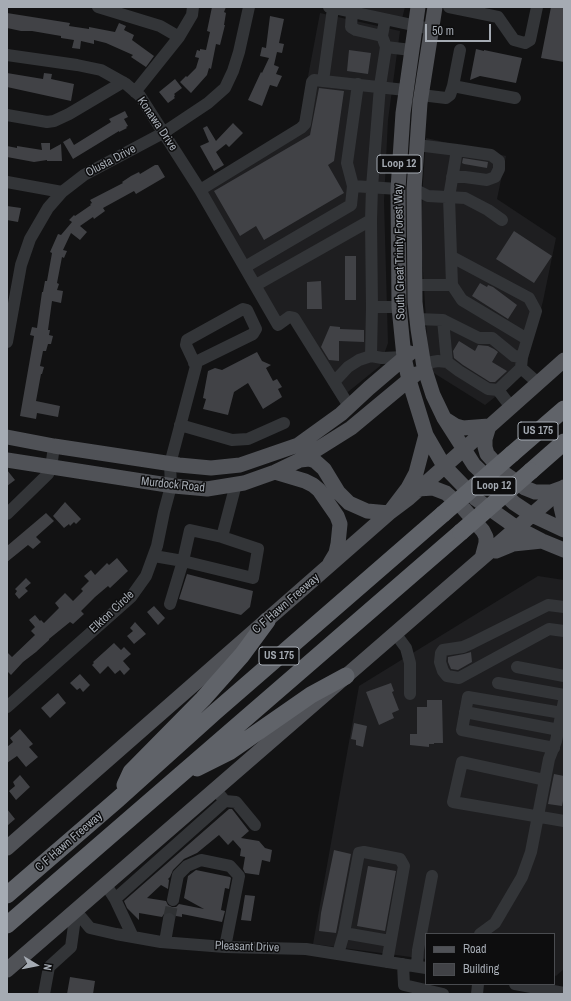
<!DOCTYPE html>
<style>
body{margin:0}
#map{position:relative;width:571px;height:1001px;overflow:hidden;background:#121213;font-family:"Archivo Narrow",sans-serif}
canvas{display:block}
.frame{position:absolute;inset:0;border:8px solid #a5abb3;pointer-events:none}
.legend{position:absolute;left:425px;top:933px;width:130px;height:52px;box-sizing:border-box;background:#0d0d0e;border:1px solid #4a4c50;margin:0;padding:5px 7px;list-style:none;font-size:12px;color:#a5abb3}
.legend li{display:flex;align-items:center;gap:8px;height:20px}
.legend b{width:20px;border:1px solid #4a4c50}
.north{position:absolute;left:16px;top:945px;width:40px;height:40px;-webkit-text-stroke:3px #0d0d0e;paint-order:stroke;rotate:100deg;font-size:11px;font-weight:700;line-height:16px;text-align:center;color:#a5abb3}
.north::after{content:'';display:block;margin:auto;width:14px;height:18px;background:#a5abb3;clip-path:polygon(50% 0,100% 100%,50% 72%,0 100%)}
.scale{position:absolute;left:425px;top:24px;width:66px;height:18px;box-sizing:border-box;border:2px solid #a5abb3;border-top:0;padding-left:5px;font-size:12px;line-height:14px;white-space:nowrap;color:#a5abb3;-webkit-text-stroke:3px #0d0d0e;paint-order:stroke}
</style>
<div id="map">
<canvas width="571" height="1001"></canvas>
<div class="frame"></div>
<ul class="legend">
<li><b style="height:5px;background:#505257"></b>Road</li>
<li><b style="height:11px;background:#414246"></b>Building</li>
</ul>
<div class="north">N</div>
<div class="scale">50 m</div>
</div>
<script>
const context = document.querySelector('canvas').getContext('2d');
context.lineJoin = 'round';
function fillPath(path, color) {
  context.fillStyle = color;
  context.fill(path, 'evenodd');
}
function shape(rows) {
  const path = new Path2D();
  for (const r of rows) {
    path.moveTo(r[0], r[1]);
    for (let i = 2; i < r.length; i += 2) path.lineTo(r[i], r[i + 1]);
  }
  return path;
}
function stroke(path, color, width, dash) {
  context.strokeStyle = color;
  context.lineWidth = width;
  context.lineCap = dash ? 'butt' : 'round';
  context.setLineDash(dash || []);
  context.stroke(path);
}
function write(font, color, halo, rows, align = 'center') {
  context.font = font + ' "Archivo Narrow",sans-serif';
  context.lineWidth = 3;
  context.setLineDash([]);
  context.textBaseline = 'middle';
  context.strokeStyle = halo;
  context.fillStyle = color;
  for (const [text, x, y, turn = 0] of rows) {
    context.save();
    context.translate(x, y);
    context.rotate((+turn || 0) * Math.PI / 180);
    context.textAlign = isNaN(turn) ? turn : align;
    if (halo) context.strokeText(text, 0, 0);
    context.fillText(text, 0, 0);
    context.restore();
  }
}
const built = shape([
 [341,7,405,7,402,19],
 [320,13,400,31,388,120,384,201,388,343,380,366,338,400,291,321,276,330,201,184,299,124],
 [426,138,506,156,497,199,556,238,543,301,524,374,485,405,429,370,421,239,423,183],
 [538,576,564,580,564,969,556,976,554,975,554,934,426,934,426,959,313,944,359,686]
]);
const building = shape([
 [212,7,226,7,224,12,226,13,224,25,225,25,220,45,216,44,211,69,209,68,207,75,191,93,180,82,186,76,187,77,196,68,199,58,195,57,197,50,200,51,200,49,206,50,210,32,207,31],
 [551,7,564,7,564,62,541,58],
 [7,13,70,23,69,26,89,29,89,27,115,32,119,23,126,26,124,30,134,35,132,40,154,56,146,67,131,57,133,55,106,43,94,40,94,44,81,41,80,49,72,48,74,40,61,38,61,36,32,31,21,31,7,28],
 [270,16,284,19,279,43,284,44,282,53,277,52,274,65,279,67,276,74,282,76,277,87,270,85,262,106,248,100,261,72,262,73,269,58,260,56,262,47,266,48],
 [476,49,484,51,484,50,522,58,516,83,480,76,470,80],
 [349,50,371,53,368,74,347,71],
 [7,73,43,79,44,73,52,74,51,79,74,84,71,101,7,87],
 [175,79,182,88,174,94,175,95,174,97,175,98,168,103,159,92],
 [319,88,344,91,334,161,328,165,344,193,264,240,256,226,240,236,214,191,310,135],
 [125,111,128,117,124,119,128,126,126,127,127,128,119,132,119,131,73,159,63,142,70,138,74,145,111,122,109,119],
 [233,123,243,133,229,147,226,144,216,152,224,165,214,171,200,146,209,142,203,128,207,126,216,141],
 [41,143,50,143,50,150,61,144,62,161,47,161,47,160,34,162,7,157,7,146,17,148,17,146,42,150],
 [463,158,488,162,487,168,464,164,462,163],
 [155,165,158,165,165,177,136,194,134,191,103,208,105,211,94,219,93,217,80,226,87,232,80,240,71,233,63,250,67,251,64,258,62,257,57,283,59,284,57,290,63,291,61,303,52,301,48,330,50,330,49,335,53,336,51,344,48,344,46,351,43,351,40,366,44,367,42,374,41,374,36,401,60,406,58,417,37,413,36,419,20,416,34,336,30,335,32,327,37,328,42,292,43,292,45,281,47,281,52,253,50,252,58,234,61,235,72,222,69,220,74,215,75,216,91,205,90,204,92,203,90,200,123,183,122,182,131,176,139,172,140,174],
 [7,206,21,208,18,222,7,220],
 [514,231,552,256,534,283,496,259],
 [345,256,356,256,356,300,345,300],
 [321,281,322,309,307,309,307,282],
 [480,283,487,287,488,285,493,287,517,305,508,319,472,296],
 [330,326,340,327,340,329,364,330,364,342,339,341,339,361,329,360,321,347],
 [459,341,475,351,478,345,488,346,494,349,498,352,492,362,507,371,506,372,495,382,490,382,463,365,454,358,453,351],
 [257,352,262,361,271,365,266,368,273,381,277,379,282,387,278,389,282,397,263,409,248,383,234,392,228,415,203,409,206,399,203,398,208,371,215,368,222,370],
 [7,470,15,480,7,486],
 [65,502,81,519,76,524,74,522,70,526,69,524,64,528,53,516],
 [46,513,54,521,36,537,41,542,33,549,28,545,7,562,7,546],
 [117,558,128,571,110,588,108,586,95,597,81,611,84,614,73,624,70,622,49,639,49,640,36,652,23,662,11,675,7,671,7,652,12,657,35,635,31,631,35,627,29,620,35,615,40,621,41,620,44,623,59,608,55,603,65,593,73,601,83,591,81,589,89,581,84,576,91,570,95,575,107,563,109,565],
 [187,574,253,591,250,607,241,615,179,599],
 [26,578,31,583,25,588,28,591,19,599,15,594,17,591,15,589],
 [154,606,165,618,158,625,147,612],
 [135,622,146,634,134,644,127,636,133,631,130,628],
 [114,643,121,650,124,647,131,654,123,661,130,669,124,675,120,670,115,674,108,666,100,674,92,665,94,663,93,662],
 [471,652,472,662,458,670,451,669,448,662,448,657,464,654],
 [80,674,90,685,83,692,80,688,77,690,70,683],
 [391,683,394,691,392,692,399,710,392,713,394,718,379,725,366,692],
 [58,693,66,703,50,718,41,708],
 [427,700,442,700,443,743,434,743,434,744,429,744,429,747,410,745,410,734,417,734,417,707,427,707],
 [354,723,367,726,363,747,356,745,356,740,351,739],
 [20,729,33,744,29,747,38,757,26,767,17,756,7,763,7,747,13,742,10,738],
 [554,774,564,776,564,796,562,806,548,804],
 [20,775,30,787,16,800,9,791,15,786,13,782],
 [7,809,15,819,7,826],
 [229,809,232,809,249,831,241,838,259,841,265,848,272,850,270,862,262,860,259,875,245,873,243,869,245,857,240,856,241,849,233,840,228,845,219,835,197,853,184,859,173,870,170,877,168,879,169,880,168,889,161,885,147,898,166,901,168,905,172,907,176,907,179,904,204,909,184,898,188,876,196,870,230,877,231,878,229,889,225,888,221,910,225,911,222,922,182,914,182,917,176,916,173,913,170,912,164,914,162,917,139,913,139,920,127,908,124,901],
 [334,850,351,854,336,933,319,931,321,913],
 [368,866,396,871,385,931,357,926],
 [245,895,255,896,251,921,241,920],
 [70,977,95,981,93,994,67,994]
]);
const minorTunnel = shape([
 [169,919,173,900]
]);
const minor = shape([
 [98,7,160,26,179,37,135,92],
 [329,7,431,29],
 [449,7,498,17,514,40,525,43,530,40,537,7],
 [352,12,351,27,356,30,382,36],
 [385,20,382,36,386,47,380,86,372,187,371,220,372,307,371,356,382,358,404,357],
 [179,37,192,15,193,7],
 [386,47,411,50],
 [7,55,77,65,101,70,126,84,140,96,200,190],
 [323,81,333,8],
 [358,84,347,163,353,186,398,189],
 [453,86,460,50],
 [421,95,446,98,450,95,453,86,515,98],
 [7,115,47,122,54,121,69,114,123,82],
 [452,177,465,177,487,180,495,177,499,169,499,161,491,155,457,150],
 [7,182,62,192],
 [414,189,428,196,465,198,488,210,502,220],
 [452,257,529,298,536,311,522,357,521,368,538,383],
 [245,267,351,205,353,186],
 [256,285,371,220],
 [414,285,452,285,449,197,457,150,417,145],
 [452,285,462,300,527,339],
 [372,307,399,307],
 [417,319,443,320,447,362,438,361,432,362,424,367],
 [443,320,479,338,492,338,514,356,522,357],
 [7,342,21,265,30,239,48,208,62,192,84,175,163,133,208,103,225,88,233,71,239,52,249,7],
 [447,362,459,371,488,389,498,390],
 [334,382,348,367,359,360,371,356],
 [349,406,294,318,289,317,278,325,200,190,301,128,305,124,312,82,314,80,405,90],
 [511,407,498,390,521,368],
 [180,425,232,440,248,439,284,423],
 [7,514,48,474,51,468,54,446],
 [154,556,183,561,253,578,258,549,222,537,236,484],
 [170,604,183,561,190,530,222,537],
 [564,607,548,605,472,643,463,647,443,650,441,653,440,662,443,671,447,676,459,678,549,629,564,631],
 [395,633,406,648,410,663,410,694],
 [517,667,564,676],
 [498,683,564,695],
 [7,707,131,597,146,576,157,546,164,512,171,486,170,464,196,366,186,345,187,340,243,309,247,310,256,329,253,334,194,363],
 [465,712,559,730],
 [554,748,462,730,468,697,562,713],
 [545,780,462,762,453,802,564,821],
 [220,795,225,801,236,802,255,825],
 [106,885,115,899,133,937],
 [115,899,225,801],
 [173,900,178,875,187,866,201,860,230,866,239,876,225,947],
 [76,911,90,928,116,934,161,942,225,947,306,949,426,968],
 [344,933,390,941],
 [480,934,495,923,522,877,531,852,549,759,556,741,564,701],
 [165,942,169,919],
 [338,954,344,933,359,853,364,852,400,859,404,866,387,962],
 [403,964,404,985,443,994],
 [417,966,418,950,432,876],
 [515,984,564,993],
 [44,994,49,967,71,947,76,911],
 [477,994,478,984]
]);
const major = shape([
 [418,7,403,113,398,189,399,307,404,357,409,380,426,435,444,466,476,499,517,528,542,541,564,550],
 [435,7,420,103,414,189,415,302,418,329,424,367,433,395,444,418,474,465,514,503,532,515,564,530],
 [445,419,456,426,463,428,489,426],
 [489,426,485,439,485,447,487,454,505,474,525,488,535,492,551,492,562,488],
 [7,437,54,446,179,465,211,468,240,465,298,445,341,414,369,388,410,353],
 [7,460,174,486,207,489,244,483,275,472,300,460,351,428,416,374],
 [300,460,309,459,315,461,324,469,338,492,349,503,367,511,389,513,408,488,416,473,426,435],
 [275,472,305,481,313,485,319,490,337,516,340,524,338,544,336,553,330,563],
 [564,487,561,507,564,520],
 [418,489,433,488,446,493,464,509,483,531,486,537,486,543,482,558],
 [496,551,513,544,542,541],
 [7,848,389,513,409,498,564,360],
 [7,970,564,487]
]);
const highway = shape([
 [512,454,564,409],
 [531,471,564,442],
 [197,768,229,752,311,695,346,676],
 [125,785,131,772,203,699,242,655,267,621],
 [7,895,117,800,215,712,443,514],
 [7,925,461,532]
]);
const highwayBridge = shape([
 [443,514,512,454],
 [461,532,531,471]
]);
const shields = [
 [399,164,44],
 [538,431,40],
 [494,486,44],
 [279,656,40]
];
const shieldNames = [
 ["Loop 12",399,164],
 ["US 175",538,431],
 ["Loop 12",494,486],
 ["US 175",279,656]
];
const streetNames = [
 ["Konawa Drive",157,124,56],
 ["Olusta Drive",111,161,-28],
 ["South Great Trinity Forest Way",400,252,-91],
 ["Murdock Road",173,485,6],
 ["C F Hawn Freeway",286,604,-41],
 ["Elkton Circle",112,612,-43],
 ["C F Hawn Freeway",69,842,-41],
 ["Pleasant Drive",247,947,2]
];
fillPath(built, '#1e1e20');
fillPath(building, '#414246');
stroke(minorTunnel, '#2f3133', 12, [12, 6]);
stroke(minor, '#333538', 12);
stroke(major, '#505257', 15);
stroke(highway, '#606369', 17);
stroke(highwayBridge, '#606369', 17);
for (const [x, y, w] of shields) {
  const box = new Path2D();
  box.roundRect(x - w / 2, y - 9, w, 18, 3);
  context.fillStyle = '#0d0d0e';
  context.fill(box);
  stroke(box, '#a5abb3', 1);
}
write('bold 11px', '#a5abb3', null, shieldNames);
write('12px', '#a5abb3', '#0d0d0e', streetNames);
</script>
